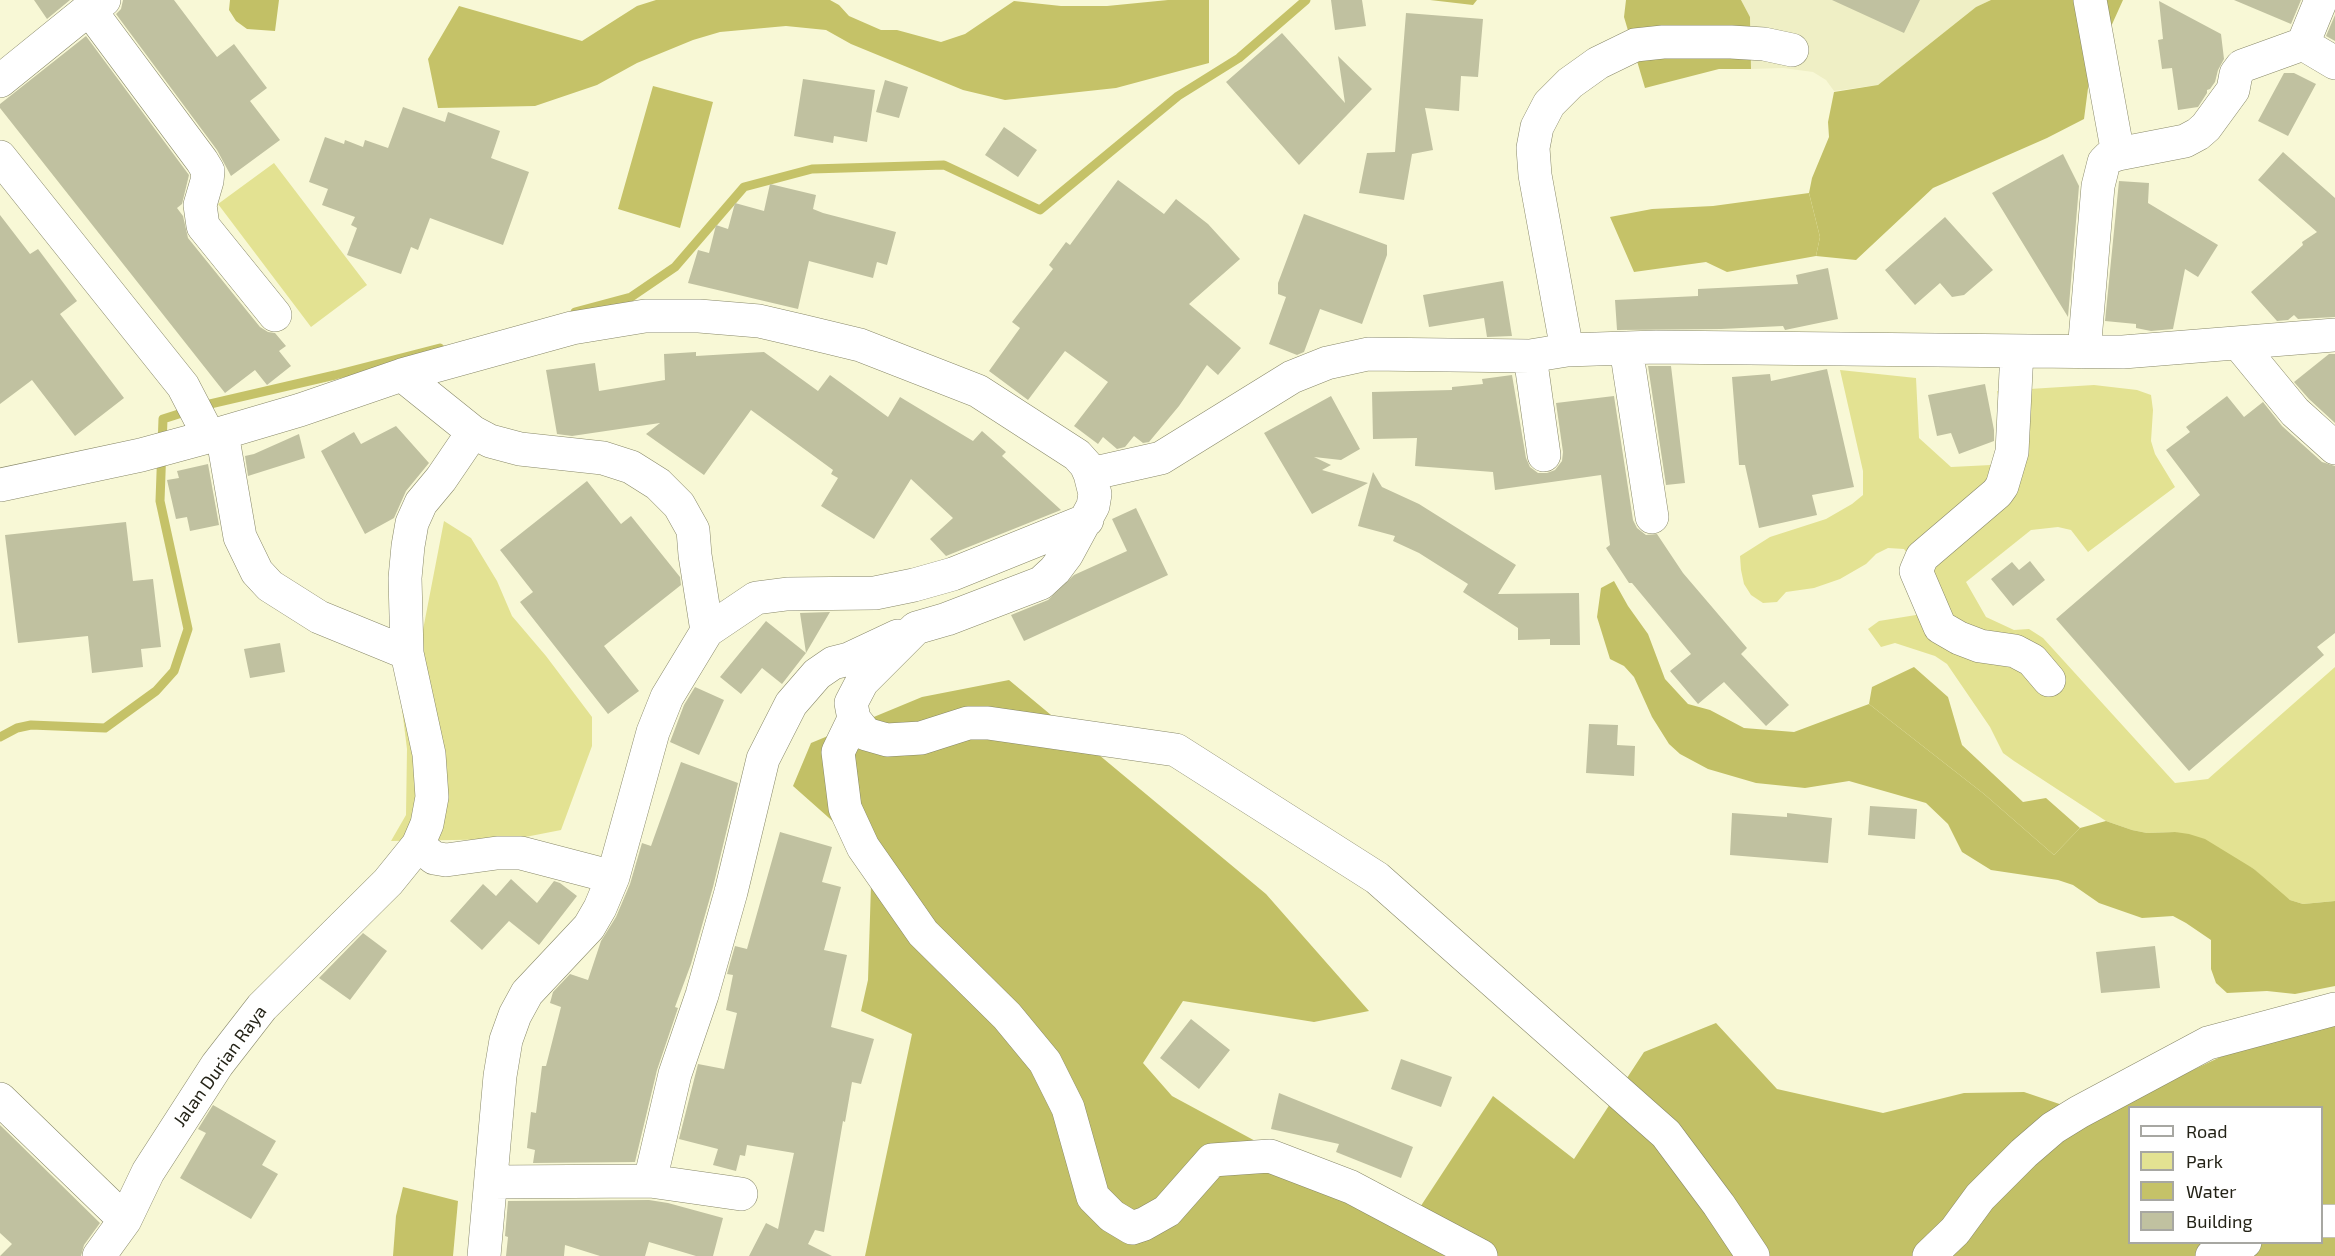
<!DOCTYPE html>
<style>
body{margin:0}
#map{position:relative;width:2335px;height:1256px;overflow:hidden;background:#f8f8d6;font-family:"Exo 2",sans-serif}
canvas{display:block}
.legend{position:absolute;left:2128px;top:1106px;width:195px;height:138px;box-sizing:border-box;background:#fff;border:2px solid #a7a7a2;margin:0;padding:8px 10px;list-style:none;font-size:18px;color:#242317}
.legend li{display:flex;align-items:center;gap:12px;height:30px}
.legend b{width:30px;border:2px solid #a7a7a2}
</style>
<div id="map">
<canvas width="2335" height="1256"></canvas>
<ul class="legend">
<li><b style="height:8px;background:#fff"></b>Road</li>
<li><b style="height:16px;background:#e3e292"></b>Park</li>
<li><b style="height:16px;background:#c5c268"></b>Water</li>
<li><b style="height:16px;background:#c0c1a0"></b>Building</li>
</ul>
</div>
<script>
const context = document.querySelector('canvas').getContext('2d');
context.lineJoin = 'round';
function fillPath(path, color) {
  context.fillStyle = color;
  context.fill(path, 'evenodd');
}
function shape(rows) {
  const path = new Path2D();
  for (const r of rows) {
    path.moveTo(r[0], r[1]);
    for (let i = 2; i < r.length; i += 2) path.lineTo(r[i], r[i + 1]);
  }
  return path;
}
function stroke(path, color, width, dash) {
  context.strokeStyle = color;
  context.lineWidth = width;
  context.lineCap = dash ? 'butt' : 'round';
  context.setLineDash(dash || []);
  context.stroke(path);
}
function write(font, color, halo, rows, align = 'center') {
  context.font = font + ' "Exo 2",sans-serif';
  context.lineWidth = 4.5;
  context.setLineDash([]);
  context.textBaseline = 'middle';
  context.strokeStyle = halo;
  context.fillStyle = color;
  for (const [text, x, y, turn = 0] of rows) {
    context.save();
    context.translate(x, y);
    context.rotate((+turn || 0) * Math.PI / 180);
    context.textAlign = isNaN(turn) ? turn : align;
    if (halo) context.strokeText(text, 0, 0);
    context.fillText(text, 0, 0);
    context.restore();
  }
}
const built = shape([
 [1741,0,1991,0,1976,7,1878,85,1834,91,1826,80,1813,72,1783,68,1751,69,1750,17]
]);
const green = shape([
 [274,163,367,285,311,327,218,204],
 [1840,370,1916,378,1919,438,1951,467,1991,465,2007,436,1997,391,2094,385,2137,390,2151,395,2153,410,2151,441,2155,454,2175,487,2088,552,2071,530,2058,527,2031,530,1966,582,1986,617,2014,630,2029,629,2043,638,2175,783,2208,779,2335,667,2335,901,2303,904,2290,900,2277,891,2254,869,2175,832,2147,833,2132,830,2106,821,2014,761,2003,753,1990,727,1947,664,1935,656,1895,643,1881,647,1868,629,1879,621,1916,615,1938,596,1904,549,1888,548,1876,554,1866,564,1840,579,1814,588,1786,592,1777,602,1763,603,1751,595,1744,584,1741,570,1740,556,1770,537,1826,519,1852,504,1863,495,1863,471],
 [444,521,471,538,497,581,512,616,546,656,592,717,592,746,561,830,515,839,391,841,406,815,407,749,396,661,422,635]
]);
const forest = shape([
 [230,0,279,0,275,31,247,29,236,21,229,10],
 [1626,0,1741,0,1750,17,1751,69,1719,69,1645,88,1624,17],
 [1991,0,2123,0,2090,73,2084,119,2047,138,1933,188,1856,260,1816,256,1820,237,1809,193,1812,178,1829,137,1828,122,1834,92,1878,85,1976,7],
 [1614,581,1628,606,1648,634,1665,679,1688,704,1710,710,1744,728,1794,732,1869,704,1984,794,2054,855,2080,828,2106,821,2132,830,2147,833,2175,832,2189,834,2205,839,2254,869,2290,900,2303,904,2335,901,2335,986,2295,994,2267,991,2227,993,2216,983,2211,969,2211,940,2186,923,2173,916,2142,918,2099,903,2073,885,2058,880,1991,870,1962,852,1948,824,1926,803,1849,781,1805,788,1756,783,1708,769,1680,754,1669,744,1652,717,1634,677,1624,666,1610,659,1597,617,1601,588],
 [1009,680,1266,894,1369,1011,1314,1022,1183,1001,1143,1063,1172,1096,1409,1224,1493,1096,1574,1159,1644,1052,1716,1023,1777,1089,1883,1113,1964,1093,2024,1092,2095,1116,2231,1052,2335,1024,2335,1256,865,1256,912,1034,861,1011,868,980,871,885,855,841,793,786,811,743,922,697],
 [2130,1108,2322,1108,2322,1242,2130,1242]
]);
const water = shape([
 [656,0,830,0,839,5,849,16,881,30,897,30,941,42,965,34,1014,1,1061,6,1107,6,1168,0,1209,0,1209,63,1116,88,1005,100,963,90,851,44,826,30,786,26,720,32,693,40,637,63,597,85,535,106,438,108,428,59,459,6,582,41,637,6],
 [1430,0,1477,0,1473,5],
 [653,86,713,102,680,228,618,209],
 [1809,193,1820,237,1816,256,1727,272,1706,262,1634,272,1610,217,1652,209,1713,206],
 [1914,667,1948,697,1962,745,2023,802,2046,798,2080,828,2054,855,1984,794,1869,704,1872,687],
 [403,1187,458,1201,453,1256,393,1256,396,1216]
]);
const stream = shape([
 [575,312,631,297,675,267,744,187,812,169,944,165,1040,210,1178,96,1239,58,1306,0],
 [0,737,17,728,31,725,105,728,156,691,174,671,188,629,160,501,163,419,210,404,335,375,440,348]
]);
const building = shape([
 [34,0,70,0,47,19],
 [123,0,174,0,217,57,234,44,267,88,250,101,280,140,231,176,217,150,116,14,121,9],
 [1331,0,1362,0,1366,26,1335,30],
 [1832,0,1920,0,1904,33],
 [2234,0,2301,0,2291,24],
 [2159,1,2221,34,2224,59,2218,70,2215,82,2210,89,2207,90,2207,93,2198,107,2178,110,2172,68,2162,69,2158,40,2163,39],
 [1406,13,1483,19,1478,77,1461,76,1459,111,1425,108,1433,150,1412,154,1404,200,1359,193,1367,153,1395,152],
 [2335,15,2335,41,2326,36],
 [1282,33,1345,103,1338,56,1372,89,1299,165,1226,82],
 [86,36,189,175,182,204,177,208,183,216,188,238,260,327,268,332,275,333,286,346,279,351,291,366,267,385,255,370,225,393,0,108,0,104],
 [2284,73,2294,73,2316,84,2288,136,2258,121],
 [803,79,875,90,867,142,834,136,833,143,794,136],
 [885,80,908,87,899,118,876,112],
 [403,107,445,122,448,112,500,131,491,158,529,172,503,245,430,218,418,250,411,247,401,274,347,255,357,228,351,225,355,217,322,205,328,189,309,182,325,137,344,144,345,140,363,147,365,140,388,148],
 [1004,127,1037,150,1018,177,985,155],
 [2283,152,2335,198,2335,317,2298,319,2294,315,2288,320,2277,321,2251,292,2303,245,2302,242,2317,232,2258,180],
 [2063,154,2079,186,2068,317,1992,193],
 [1118,180,1164,214,1176,199,1208,224,1240,259,1189,304,1241,348,1218,375,1207,365,1179,406,1149,442,1143,443,1134,436,1125,447,1117,449,1103,437,1098,444,1074,426,1108,382,1065,351,1028,400,989,371,1020,328,1012,322,1053,269,1049,265,1066,242,1070,245],
 [2119,181,2149,183,2148,203,2218,245,2198,277,2185,269,2173,329,2151,331,2136,328,2136,324,2105,321],
 [770,184,816,195,813,209,823,213,896,232,887,265,877,262,873,278,809,261,798,309,688,283,698,250,709,253,716,225,728,229,735,203,764,211],
 [1304,214,1387,245,1387,255,1362,324,1320,309,1304,352,1297,355,1269,344,1286,297,1278,294,1278,283],
 [0,215,30,254,38,249,77,301,60,314,124,398,75,436,32,380,0,404],
 [1945,217,1993,270,1964,295,1952,297,1940,283,1915,305,1885,270],
 [1828,268,1838,319,1785,330,1783,326,1721,329,1617,330,1615,300,1698,296,1698,289,1798,284,1796,275],
 [1503,281,1512,336,1487,337,1484,318,1429,327,1423,295],
 [696,352,696,356,764,352,818,391,830,375,888,417,900,397,973,441,982,431,1006,452,1002,456,1061,510,946,556,930,539,953,518,911,479,874,539,821,506,838,478,831,474,833,470,751,410,704,475,646,434,660,423,572,436,557,434,546,370,595,363,599,391,665,380,664,354],
 [2329,354,2335,354,2335,423,2309,399,2294,382],
 [1648,366,1671,366,1685,483,1666,485],
 [1827,369,1854,487,1812,495,1817,515,1759,528,1745,465,1739,465,1732,377,1770,374,1771,381],
 [1512,375,1526,458,1530,467,1538,473,1547,473,1555,470,1562,461,1563,452,1556,403,1614,396,1633,520,1637,528,1646,535,1657,534,1683,573,1747,648,1741,654,1789,705,1766,726,1724,682,1698,704,1670,671,1691,654,1632,583,1629,583,1606,548,1610,545,1601,475,1495,490,1493,472,1415,466,1417,438,1373,439,1372,392,1452,390,1452,387,1483,384,1482,379],
 [1985,384,1994,430,1994,441,1959,454,1951,433,1937,436,1928,395],
 [1331,396,1360,449,1341,460,1314,457,1331,465,1322,470,1368,483,1312,514,1264,433],
 [2227,396,2244,417,2263,402,2282,426,2322,462,2335,466,2335,633,2317,647,2324,655,2189,771,2056,619,2200,495,2166,450,2190,432,2186,427],
 [396,426,429,463,406,491,394,518,365,534,321,451,354,432,361,444],
 [299,434,305,458,248,476,245,456,254,454],
 [208,464,219,525,190,531,187,517,176,519,167,480,179,478,177,471],
 [1373,472,1382,487,1419,504,1516,565,1498,594,1579,593,1580,645,1550,645,1550,639,1518,640,1518,628,1463,592,1468,584,1419,553,1393,541,1395,536,1358,526],
 [587,481,621,524,631,516,680,577,681,585,604,646,639,691,608,714,520,602,533,592,500,550],
 [1136,508,1168,575,1024,641,1011,615,1048,600,1074,575,1127,551,1112,519],
 [126,522,133,581,153,579,161,647,141,649,143,667,92,673,88,636,18,643,5,535],
 [2030,561,2045,580,2013,606,1991,579,2012,562,2019,570],
 [830,612,806,653,782,684,762,668,741,694,720,677,766,621,806,653,800,613],
 [280,643,285,672,250,678,244,649],
 [695,687,724,700,699,755,670,742,684,705],
 [1589,724,1618,725,1617,745,1635,746,1634,776,1586,773],
 [681,762,738,783,713,887,691,964,675,1007,678,1008,657,1070,635,1162,533,1163,535,1150,527,1148,531,1112,536,1113,542,1066,546,1066,561,1007,550,1003,553,992,570,974,588,980,601,941,616,917,630,884,642,843,651,846],
 [1870,806,1917,809,1915,839,1868,835],
 [1732,813,1787,817,1787,813,1832,818,1828,863,1730,855],
 [780,832,832,847,822,882,841,887,824,950,847,955,831,1027,874,1039,861,1084,852,1082,845,1122,843,1121,824,1232,815,1230,808,1244,832,1256,749,1256,766,1223,778,1229,794,1153,747,1145,745,1156,740,1155,736,1171,713,1165,718,1149,679,1139,698,1064,724,1069,737,1013,726,1010,733,975,727,974,735,946,747,949],
 [511,879,537,903,554,881,560,883,577,896,539,945,509,921,482,950,450,921,483,884,496,896],
 [363,933,387,951,350,1000,319,978],
 [2155,946,2160,988,2101,993,2096,952],
 [1191,1019,1230,1050,1199,1089,1160,1058],
 [1401,1059,1452,1077,1441,1107,1391,1089],
 [1279,1093,1413,1147,1401,1178,1336,1152,1339,1144,1271,1129],
 [213,1105,276,1141,262,1165,278,1174,251,1219,180,1178,206,1133,198,1129],
 [0,1125,100,1223,84,1245,81,1256,0,1256,12,1244,0,1233],
 [649,1200,668,1203,723,1218,713,1256,696,1256,649,1242,645,1256,600,1256,565,1245,564,1256,506,1256,508,1237,505,1236,508,1201]
]);
const minor = shape([
 [2090,0,2118,154],
 [89,9,202,161,208,171,207,181,200,205,203,226,275,315],
 [2303,44,2335,63],
 [0,81,89,9,104,0],
 [0,157,183,386,209,436],
 [2239,344,2295,412,2335,448],
 [1626,348,1652,517],
 [1567,350,1535,175,1533,148,1537,127,1549,104,1570,83,1598,63,1635,45,1663,42,1731,42,1764,44,1792,50],
 [2017,351,2012,452,2002,486,1997,493,1922,557,1916,571,1940,627,1959,638,1980,646,2015,651,2032,660,2049,680],
 [2084,352,2098,186,2104,162,2109,157,2118,154,2185,141,2198,134,2206,127,2233,90,2236,74,2242,66,2303,44,2321,0],
 [1530,356,1544,455],
 [402,375,473,432,490,441,520,449,603,458,631,467,658,484,679,505,693,530,695,555,707,631],
 [222,433,240,537,257,572,270,586,319,617,407,653],
 [1090,474,1161,458,1292,377,1327,363,1368,354,1530,356,1567,350,1656,347,2123,352,2335,335],
 [0,485,141,455,222,433,300,410,402,375,572,328,645,316,699,316,759,321,802,331,860,345,978,391,1077,455,1086,465,1090,474,1095,494,1093,506,1067,554,1055,570,1041,583,947,619,916,628,862,682,851,703,854,719,866,734,887,740,921,738,968,723,988,723,1176,750,1377,878,1666,1134,1719,1205,1753,1256],
 [854,719,838,752,845,808,863,847,923,933,1007,1016,1045,1062,1068,1108,1093,1197,1112,1216,1132,1228,1144,1224,1167,1211,1212,1160,1270,1156,1351,1187,1481,1256],
 [418,845,434,858,446,860,497,853,521,853,613,877],
 [0,1099,125,1220],
 [650,1181,675,1074,702,995,731,892,763,759,791,704,817,674,833,663,849,659,898,636],
 [492,1182,650,1181,741,1194],
 [2322,1221,2335,1221],
 [99,1256,125,1220,148,1172,217,1065,262,1007,388,882,418,845,427,824,432,797,429,754,407,653,405,578,408,546,412,523,421,503,441,479,473,432],
 [484,1256,500,1076,506,1040,515,1015,527,993,589,927,600,908,613,877,653,732,667,697,707,631,756,598,787,594,875,593,914,585,953,574,1087,520],
 [1929,1256,1955,1231,1980,1197,2024,1153,2053,1128,2079,1112,2208,1043,2335,1009],
 [2212,1256,2245,1242]
]);
const streetNames = [
 ["Jalan Durian Raya",220,1066,-54]
];
fillPath(built, '#efefc5');
fillPath(green, '#e3e292');
fillPath(forest, '#c2c066');
fillPath(water, '#c5c268');
stroke(stream, '#c5c268', 9);
fillPath(building, '#c0c1a0');
stroke(minor, '#888869', 34);
stroke(minor, '#fff', 33);
write('18px', '#242317', '#fff', streetNames);
</script>
